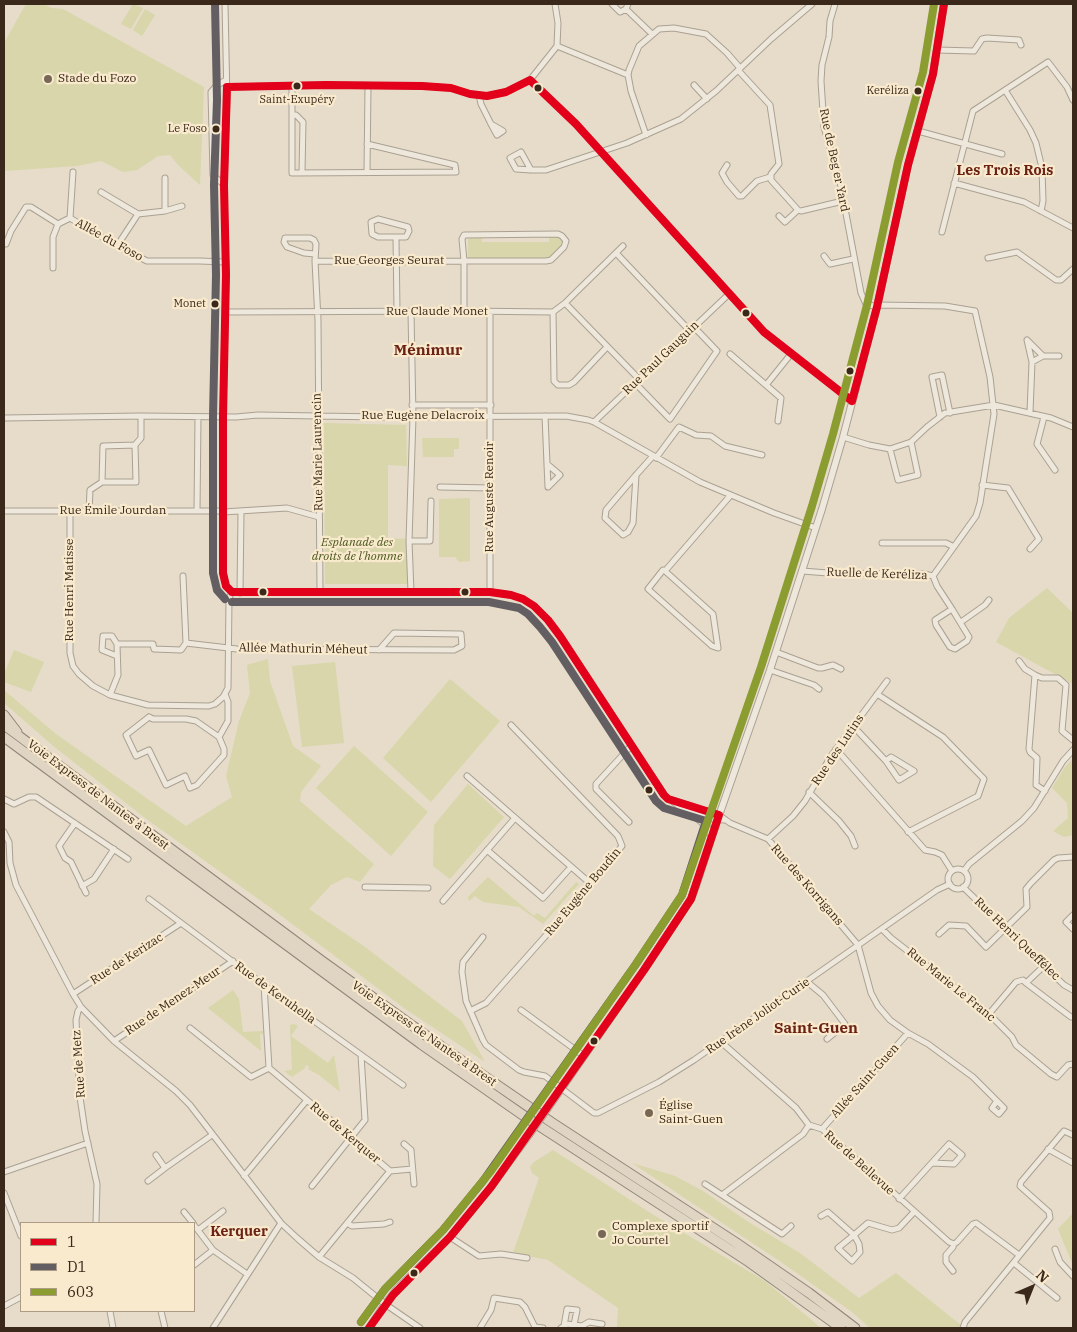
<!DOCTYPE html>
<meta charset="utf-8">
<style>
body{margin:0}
#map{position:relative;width:1077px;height:1332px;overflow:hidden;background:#e6dcc9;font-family:"IBM Plex Serif",serif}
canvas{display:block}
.frame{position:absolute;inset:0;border:5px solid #3a281a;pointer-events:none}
.legend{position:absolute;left:20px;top:1222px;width:175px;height:90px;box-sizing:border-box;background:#f9eacd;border:1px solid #ad9c85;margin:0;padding:6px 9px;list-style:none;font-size:15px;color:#3a281a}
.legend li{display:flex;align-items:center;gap:10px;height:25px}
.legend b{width:25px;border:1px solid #ad9c85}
.north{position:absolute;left:1007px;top:1262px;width:50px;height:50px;-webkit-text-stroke:4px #f9eacd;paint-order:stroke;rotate:44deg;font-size:14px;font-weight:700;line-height:20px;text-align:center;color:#3a281a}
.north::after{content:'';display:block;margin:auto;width:18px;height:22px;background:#3a281a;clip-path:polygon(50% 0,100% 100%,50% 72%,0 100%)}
</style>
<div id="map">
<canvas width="1077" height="1332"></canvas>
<div class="frame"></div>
<ul class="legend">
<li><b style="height:6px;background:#e2001a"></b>1</li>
<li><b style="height:6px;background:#635e62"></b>D1</li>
<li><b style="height:6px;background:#8b9c30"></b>603</li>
</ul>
<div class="north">N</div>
</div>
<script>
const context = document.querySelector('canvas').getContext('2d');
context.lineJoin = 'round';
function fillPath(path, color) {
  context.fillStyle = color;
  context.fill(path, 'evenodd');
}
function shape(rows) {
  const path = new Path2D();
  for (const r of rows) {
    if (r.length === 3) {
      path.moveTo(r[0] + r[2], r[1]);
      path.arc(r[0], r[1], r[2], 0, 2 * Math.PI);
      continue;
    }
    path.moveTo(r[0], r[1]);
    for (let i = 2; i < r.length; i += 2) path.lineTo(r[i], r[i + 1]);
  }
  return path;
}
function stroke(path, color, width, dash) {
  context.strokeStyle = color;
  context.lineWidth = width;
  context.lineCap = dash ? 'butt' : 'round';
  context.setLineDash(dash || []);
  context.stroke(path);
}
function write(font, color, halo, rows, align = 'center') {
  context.font = font + ' "IBM Plex Serif",serif';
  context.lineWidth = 4.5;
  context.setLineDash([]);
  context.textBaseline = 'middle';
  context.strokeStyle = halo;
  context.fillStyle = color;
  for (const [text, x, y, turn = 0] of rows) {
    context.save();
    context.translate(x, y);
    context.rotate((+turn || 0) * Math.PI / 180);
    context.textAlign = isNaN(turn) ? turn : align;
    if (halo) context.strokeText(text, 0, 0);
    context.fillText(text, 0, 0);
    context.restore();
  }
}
const green = shape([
 [26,4,44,4,51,8,63,9,204,87,200,185,178,165,170,155,158,156,137,170,123,172,101,161,77,166,4,171,4,43],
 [133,4,143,8,131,29,121,24],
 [145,9,155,15,142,36,133,30],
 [549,236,559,237,563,241,563,245,551,258,545,259,468,259,468,239,470,238,482,237,482,242,549,242],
 [324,423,406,425,407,466,388,465,388,538,407,539,408,584,325,584],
 [422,438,459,438,459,449,454,449,454,457,423,457],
 [470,498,470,561,459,562,455,557,439,557,439,499],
 [1047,588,1073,613,1073,684,996,642,1009,618],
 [14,650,44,662,31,692,4,682,4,674],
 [268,659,270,681,293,746,321,766,301,792,300,801,374,864,360,882,347,877,331,885,309,909,365,947,462,1021,485,1062,404,1008,271,908,145,818,52,745,4,703,4,690,56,734,186,826,232,797,226,776,239,721,250,693,247,665],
 [335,662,344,743,302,747,292,666],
 [450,679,500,721,431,802,383,758],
 [354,746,428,812,391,856,316,788],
 [1073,759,1073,835,1064,837,1053,831,1068,818,1067,803,1052,788,1065,767],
 [468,784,504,817,450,879,433,866,434,825],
 [488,877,534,916,537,913,545,918,576,882,579,884,543,924,519,907,483,902,475,896,469,901,468,897],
 [233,990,239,999,243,1032,263,1031,263,1034,260,1034,261,1051,208,1008],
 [294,1024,298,1026,291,1036,328,1063,334,1055,340,1092,319,1075,308,1069,309,1066,306,1065,305,1068,292,1077,284,1071,292,1070,290,1025],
 [553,1150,652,1214,765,1281,821,1328,617,1328,618,1308,548,1260,513,1253,539,1178,532,1173,530,1167,534,1162],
 [632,1163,675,1176,703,1191,750,1223,800,1253,859,1298,896,1273,957,1322,966,1328,870,1328,852,1312,781,1262],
 [1073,1213,1073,1261,1072,1263,1058,1229]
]);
const minor = shape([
 [225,4,227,100,224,185,226,275,223,417,223,573,226,586,232,592],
 [555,4,558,23,557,46,628,75],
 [612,4,620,12,626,9,628,4],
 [835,4,830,21,829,37,822,65,821,81,824,127,840,182,861,293,866,304,877,307],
 [626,9,652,34],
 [937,50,974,51,982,39,987,38,1019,40,1021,45],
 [738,70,770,105,779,164,771,174,771,180,798,210,801,211,843,201],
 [530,80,557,46],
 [694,85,707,99],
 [292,86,292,173,456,172,455,165,367,144],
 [227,87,326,85,422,86,451,88,470,94,487,96,506,92,530,80,576,124,764,332,852,401],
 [1005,90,1030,130,1036,143,1042,168,1043,201,1041,211],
 [479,95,481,104,491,124,497,135,503,131,491,124],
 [292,115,296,115,303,122,302,172],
 [918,131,1002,154],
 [646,135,631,91,628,75,629,70,639,46,659,29,674,28,706,34,727,53,740,68],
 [727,165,722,173,727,182,739,196,742,196,757,181,770,177],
 [531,170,521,152,510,158,516,169,531,170,546,170,627,143,681,119,716,91,771,39,812,4],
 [73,172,70,218,117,246,147,261,200,261,225,262],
 [367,172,368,86],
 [165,178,165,211],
 [954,183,1024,202,1073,228],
 [224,185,213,175,211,92,216,86,226,80],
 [101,192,138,214],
 [779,216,785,222,798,210],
 [378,219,408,227,409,231,406,237,378,237,372,234,371,222,378,219],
 [942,232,973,111,1048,62,1067,87,1073,100],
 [396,238,397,311],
 [6,244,11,231,26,207,31,207,58,224],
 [117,246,138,214,165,211,182,206],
 [315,254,304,253,287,247,284,242,285,238,310,238,314,240,316,244,315,261,318,320,320,592],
 [617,254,689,330],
 [824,256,830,264,853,259],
 [988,258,1017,252,1056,280,1061,280,1073,269],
 [315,261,396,262,464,261,546,261,551,260,564,247,566,241,562,236,558,234,464,235,462,239,464,261,464,311],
 [53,268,53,237,58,224,70,218],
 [565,303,639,379],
 [878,305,945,306,975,311,990,377,994,414,980,503,976,516,933,576],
 [225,312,464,311,553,312,565,303,623,246],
 [553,312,554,381,558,385,569,385,574,382,607,347],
 [730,354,781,398,778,421],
 [1043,356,1027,340,1032,362,1043,356,1059,356],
 [635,383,670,419,717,351,693,326],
 [766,385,791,354],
 [412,405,491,405],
 [1030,412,1032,362],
 [545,416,547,464,548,487,560,475,547,464],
 [940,417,932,377,942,375,950,413],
 [1044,417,1037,444,1055,470],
 [4,418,141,416,236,417,258,415,380,417,566,416,588,420,594,422,700,482,774,513,816,528],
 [594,422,729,294],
 [843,437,869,445,890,449,911,442,927,427,945,413,994,405,1051,418,1073,427],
 [135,445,141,438,141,416],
 [890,449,898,480,918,475,911,442],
 [656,458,679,427,696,435,711,436,725,446,762,455],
 [636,475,633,523,628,532,623,535,605,518,606,510,636,475,653,456],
 [102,482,136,482,135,445],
 [102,482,103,446,135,445],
 [982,485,1008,488,1039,539,1030,549],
 [440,487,491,488],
 [4,511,223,511],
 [197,511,198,417],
 [70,512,70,653,73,666,79,674,93,686,110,695,148,705,209,706,215,704,223,697,228,688,229,598,232,592],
 [89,512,90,490,102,482],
 [223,512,287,508,319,517],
 [409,541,430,541,431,501],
 [882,543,946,543,954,547],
 [665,571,713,614,718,648,712,646,648,589,663,570,665,571,730,496],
 [802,571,828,573,924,574,933,576],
 [183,576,186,643],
 [933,576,937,586,952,609],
 [232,592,490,592,511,595,523,599,534,606,548,620,560,636,664,795,680,807,713,819,724,820],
 [411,592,409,541,413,417,411,312],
 [490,592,490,312],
 [240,593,241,512],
 [952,609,969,637,967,641,955,649,950,647,936,625,935,620,952,609],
 [961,622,985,605,989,600],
 [186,643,237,649,454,650,462,646,461,634,394,633,379,650],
 [117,644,153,644,154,649,181,650,186,643],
 [776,652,818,668,822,668,833,665,841,669],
 [1019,661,1025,669,1035,675,1042,678,1058,678,1066,685,1062,731,1073,740],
 [770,670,814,685,819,689],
 [1035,675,1029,749,1030,752,1037,758,1036,785,1045,791],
 [877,694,943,737,984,779,978,796,908,832],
 [110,695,118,675,117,644,112,636,103,636,102,650,117,656],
 [149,717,153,719,186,719,196,721,219,737,224,749,224,755,197,785,190,788,185,776,166,785,149,750,136,756,126,735,149,717],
 [853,726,886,761,899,780,914,771,891,757,886,761],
 [219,737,228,721,228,702,225,694],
 [836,749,925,850,935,852,942,855,952,871],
 [467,776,591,884],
 [809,792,839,821,851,836,855,846],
 [4,799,14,804,29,797,36,797,128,859],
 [670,799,719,815,730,823,768,839,858,945,871,993,878,1006,890,1020,908,1033,928,1044,973,1077,1004,1108,999,1114,992,1108,997,1101],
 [629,822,596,789,596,784,631,746],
 [75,823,59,846,65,858,71,862,86,893],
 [4,832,9,842,10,863,16,885,73,994,81,1007,114,1041,176,1091,190,1105,281,1223,297,1238,319,1257,353,1278,385,1304,420,1328],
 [768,839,793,816,805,801,831,756,887,681],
 [487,850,543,898,571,867],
 [958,879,10],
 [964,871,969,864,1022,821,1034,808,1063,761,1073,750],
 [82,886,94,879,114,849],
 [365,887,428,888],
 [963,887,1064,985,1073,990],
 [149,899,264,985,403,1085],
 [443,901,515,818],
 [1073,915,1066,922,1073,929],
 [882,929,891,938,989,1014,1012,1037,1016,1045,1051,1074,1057,1077,1068,1065,1073,1064],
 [939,934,949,925,966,926,986,947,1027,907,1026,889,1031,883,1054,860,1058,858,1073,857],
 [483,937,463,962,462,972,466,1001,483,1040,486,1045,519,1070,524,1072,545,1076,594,1113,598,1113,659,1082,694,1060,937,890,950,884],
 [1045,965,1026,983,1071,1017,1073,1017],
 [806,981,823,995,845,1024,827,1039],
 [264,985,269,1068,307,1100],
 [73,994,181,923],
 [81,1007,78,1011,76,1020,80,1097,85,1131,97,1184,96,1223],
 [521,1010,584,1056],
 [470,1011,486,1003,549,932,622,846,618,836,511,725],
 [989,1014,1016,982,1023,980,1026,983],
 [190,1028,251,1077,269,1068],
 [114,1041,233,961],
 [721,1042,796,1108,809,1125,822,1129,949,1242,954,1244,957,1242,973,1224,976,1223,1019,1255],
 [822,1129,908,1033],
 [404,1144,411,1150,414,1184],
 [1048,1149,1073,1163],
 [165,1168,212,1135],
 [390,1171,412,1169],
 [4,1172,88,1143],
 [244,1176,307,1100,390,1171,319,1257],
 [148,1181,165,1168,156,1155],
 [705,1184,782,1234,791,1226],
 [312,1186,365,1120,361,1055],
 [4,1193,21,1236],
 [722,1195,803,1134,809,1125],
 [899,1199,949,1144,962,1155,954,1164,932,1163],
 [184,1212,193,1223],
 [821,1216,828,1212,854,1235,859,1244,860,1252,852,1261,838,1248,854,1235,868,1223,892,1230,899,1228,914,1212],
 [347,1223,352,1226,384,1224,390,1222],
 [194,1225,213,1250,247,1274],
 [198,1230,223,1211],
 [450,1237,479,1256,501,1254,527,1258],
 [1055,1249,1060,1262,1073,1276],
 [1014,1263,1057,1298],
 [194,1265,213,1250],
 [953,1271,946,1262,946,1255,953,1247,954,1244],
 [4,1306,21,1297],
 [110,1311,113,1328],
 [161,1311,165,1328],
 [564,1326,567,1309,577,1310,574,1325],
 [213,1328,281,1223],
 [480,1328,491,1310,494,1298,520,1302,525,1307,535,1327,543,1328],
 [561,1328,567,1324,582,1326,589,1322,602,1324],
 [963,1328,965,1322,1050,1218,1049,1212,1022,1188,1020,1186,1021,1182,1064,1131,1073,1135]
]);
const tertiary = shape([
 [689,810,706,826,712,836],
 [548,1108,644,970,691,899,697,883,715,827,770,670,822,509,843,437,877,307,908,165,933,74,944,4],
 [369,1328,385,1304,397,1289,450,1237,491,1187,529,1135]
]);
const trunk = shape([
 [4,715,17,732],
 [4,725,322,961,449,1052,551,1122,735,1242,809,1293,855,1328],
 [4,737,421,1044,527,1118,749,1262,841,1328]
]);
const tertiaryBridge = shape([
 [529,1135,548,1108]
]);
const bus1 = shape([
 [227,87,326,85,422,86,451,88,470,94,487,96,506,92,530,80,576,124,764,332,852,401],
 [227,87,224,185,226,275,223,417,223,573,226,586,232,592],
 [852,401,877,307,908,165,933,74,944,4],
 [232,592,490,592,511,595,523,599,534,606,548,620,560,636,664,795,668,799,719,815,691,899,644,970,491,1187,450,1237,393,1295,369,1328]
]);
const bus2 = shape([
 [215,4,217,100,214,185,216,275,213,417,213,573,217,590,225,599],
 [232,602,489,602,519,608,528,614,540,627,552,642,656,801,664,808,706,821,682,895,636,964,483,1181,443,1230,385,1289,361,1322]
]);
const bus3 = shape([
 [361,1322,385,1289,443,1230,491,1171,636,964,682,895,761,667,812,506,833,434,867,305,898,162,923,72,934,4]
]);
const markers = [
 [48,79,5,"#766757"],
 [297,86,4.5,"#3a281a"],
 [538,88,4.5,"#3a281a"],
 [918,91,4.5,"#3a281a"],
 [216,129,4.5,"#3a281a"],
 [215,304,4.5,"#3a281a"],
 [746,313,4.5,"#3a281a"],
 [850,371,4.5,"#3a281a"],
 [263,592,4.5,"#3a281a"],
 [465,592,4.5,"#3a281a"],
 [649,790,4.5,"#3a281a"],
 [594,1041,4.5,"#3a281a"],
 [649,1113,5,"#766757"],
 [602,1234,5,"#766757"],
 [414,1273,4.5,"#3a281a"]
];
const busNames = [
 ["Keréliza",909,91],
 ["Saint-Exupéry",297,100,"center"],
 ["Le Foso",207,129],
 ["Monet",206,304]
];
const poiNames = [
 ["Stade du Fozo",58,79],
 ["Église",659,1106],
 ["Saint-Guen",659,1120],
 ["Complexe sportif",612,1227],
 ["Jo Courtel",612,1241]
];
const streetNames = [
 ["Rue de Beg er Yard",834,160,78],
 ["Allée du Foso",109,240,29],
 ["Rue Georges Seurat",389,261],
 ["Rue Claude Monet",437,312],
 ["Rue Paul Gauguin",661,358,-44],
 ["Rue Eugène Delacroix",423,416],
 ["Rue Marie Laurencin",318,452,-91],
 ["Rue Auguste Renoir",490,497,-90],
 ["Rue Émile Jourdan",113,511],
 ["Ruelle de Keréliza",877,574,2],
 ["Rue Henri Matisse",70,590,-90],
 ["Allée Mathurin Méheut",303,649,1],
 ["Rue des Lutins",838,750,-56],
 ["Voie Express de Nantes à Brest",98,795,37],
 ["Rue des Korrigans",807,885,49],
 ["Rue Eugéne Boudin",583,892,-50],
 ["Rue Henri Queffélec",1017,939,44],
 ["Rue de Kerizac",127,959,-33],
 ["Rue Marie Le Franc",951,985,39],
 ["Rue de Keruhella",275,993,36],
 ["Rue de Menez-Meur",173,1001,-34],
 ["Rue Irène Joliot-Curie",758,1016,-35],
 ["Voie Express de Nantes à Brest",424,1034,35],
 ["Rue de Metz",79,1064,-94],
 ["Allée Saint-Guen",865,1081,-48],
 ["Rue de Kerquer",345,1133,40],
 ["Rue de Bellevue",859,1163,42]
];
const parkNames = [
 ["Esplanade des",357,543],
 ["droits de l'homme",357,557]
];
const neighbourhoodNames = [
 ["Les Trois Rois",1005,171],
 ["Kerquer",239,1232]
];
const quarterNames = [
 ["Ménimur",428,351],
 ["Saint-Guen",816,1029]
];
fillPath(green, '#d8d6aa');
stroke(minor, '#aba193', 7);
stroke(tertiary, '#aba193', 8);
stroke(trunk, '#90867a', 11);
stroke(minor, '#ede7dc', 5);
stroke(tertiary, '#ede7dc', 6);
stroke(trunk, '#e0d4c3', 9);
stroke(tertiaryBridge, '#aba193', 8, []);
stroke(tertiaryBridge, '#ede7dc', 6);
stroke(bus1, '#e2001a', 8);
stroke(bus2, '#635e62', 8);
stroke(bus3, '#8b9c30', 8);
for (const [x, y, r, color] of markers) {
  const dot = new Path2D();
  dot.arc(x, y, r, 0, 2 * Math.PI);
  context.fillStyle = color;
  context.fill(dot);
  stroke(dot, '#f9eacd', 2);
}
write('11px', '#3a281a', '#f9eacd', busNames, 'right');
write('12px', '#3a281a', '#f9eacd', poiNames, 'left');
write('12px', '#3a281a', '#f9eacd', streetNames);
write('italic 12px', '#4d581f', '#f9eacd', parkNames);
write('bold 14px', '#6b2215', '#f9eacd', neighbourhoodNames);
write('bold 15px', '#6b2215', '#f9eacd', quarterNames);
</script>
